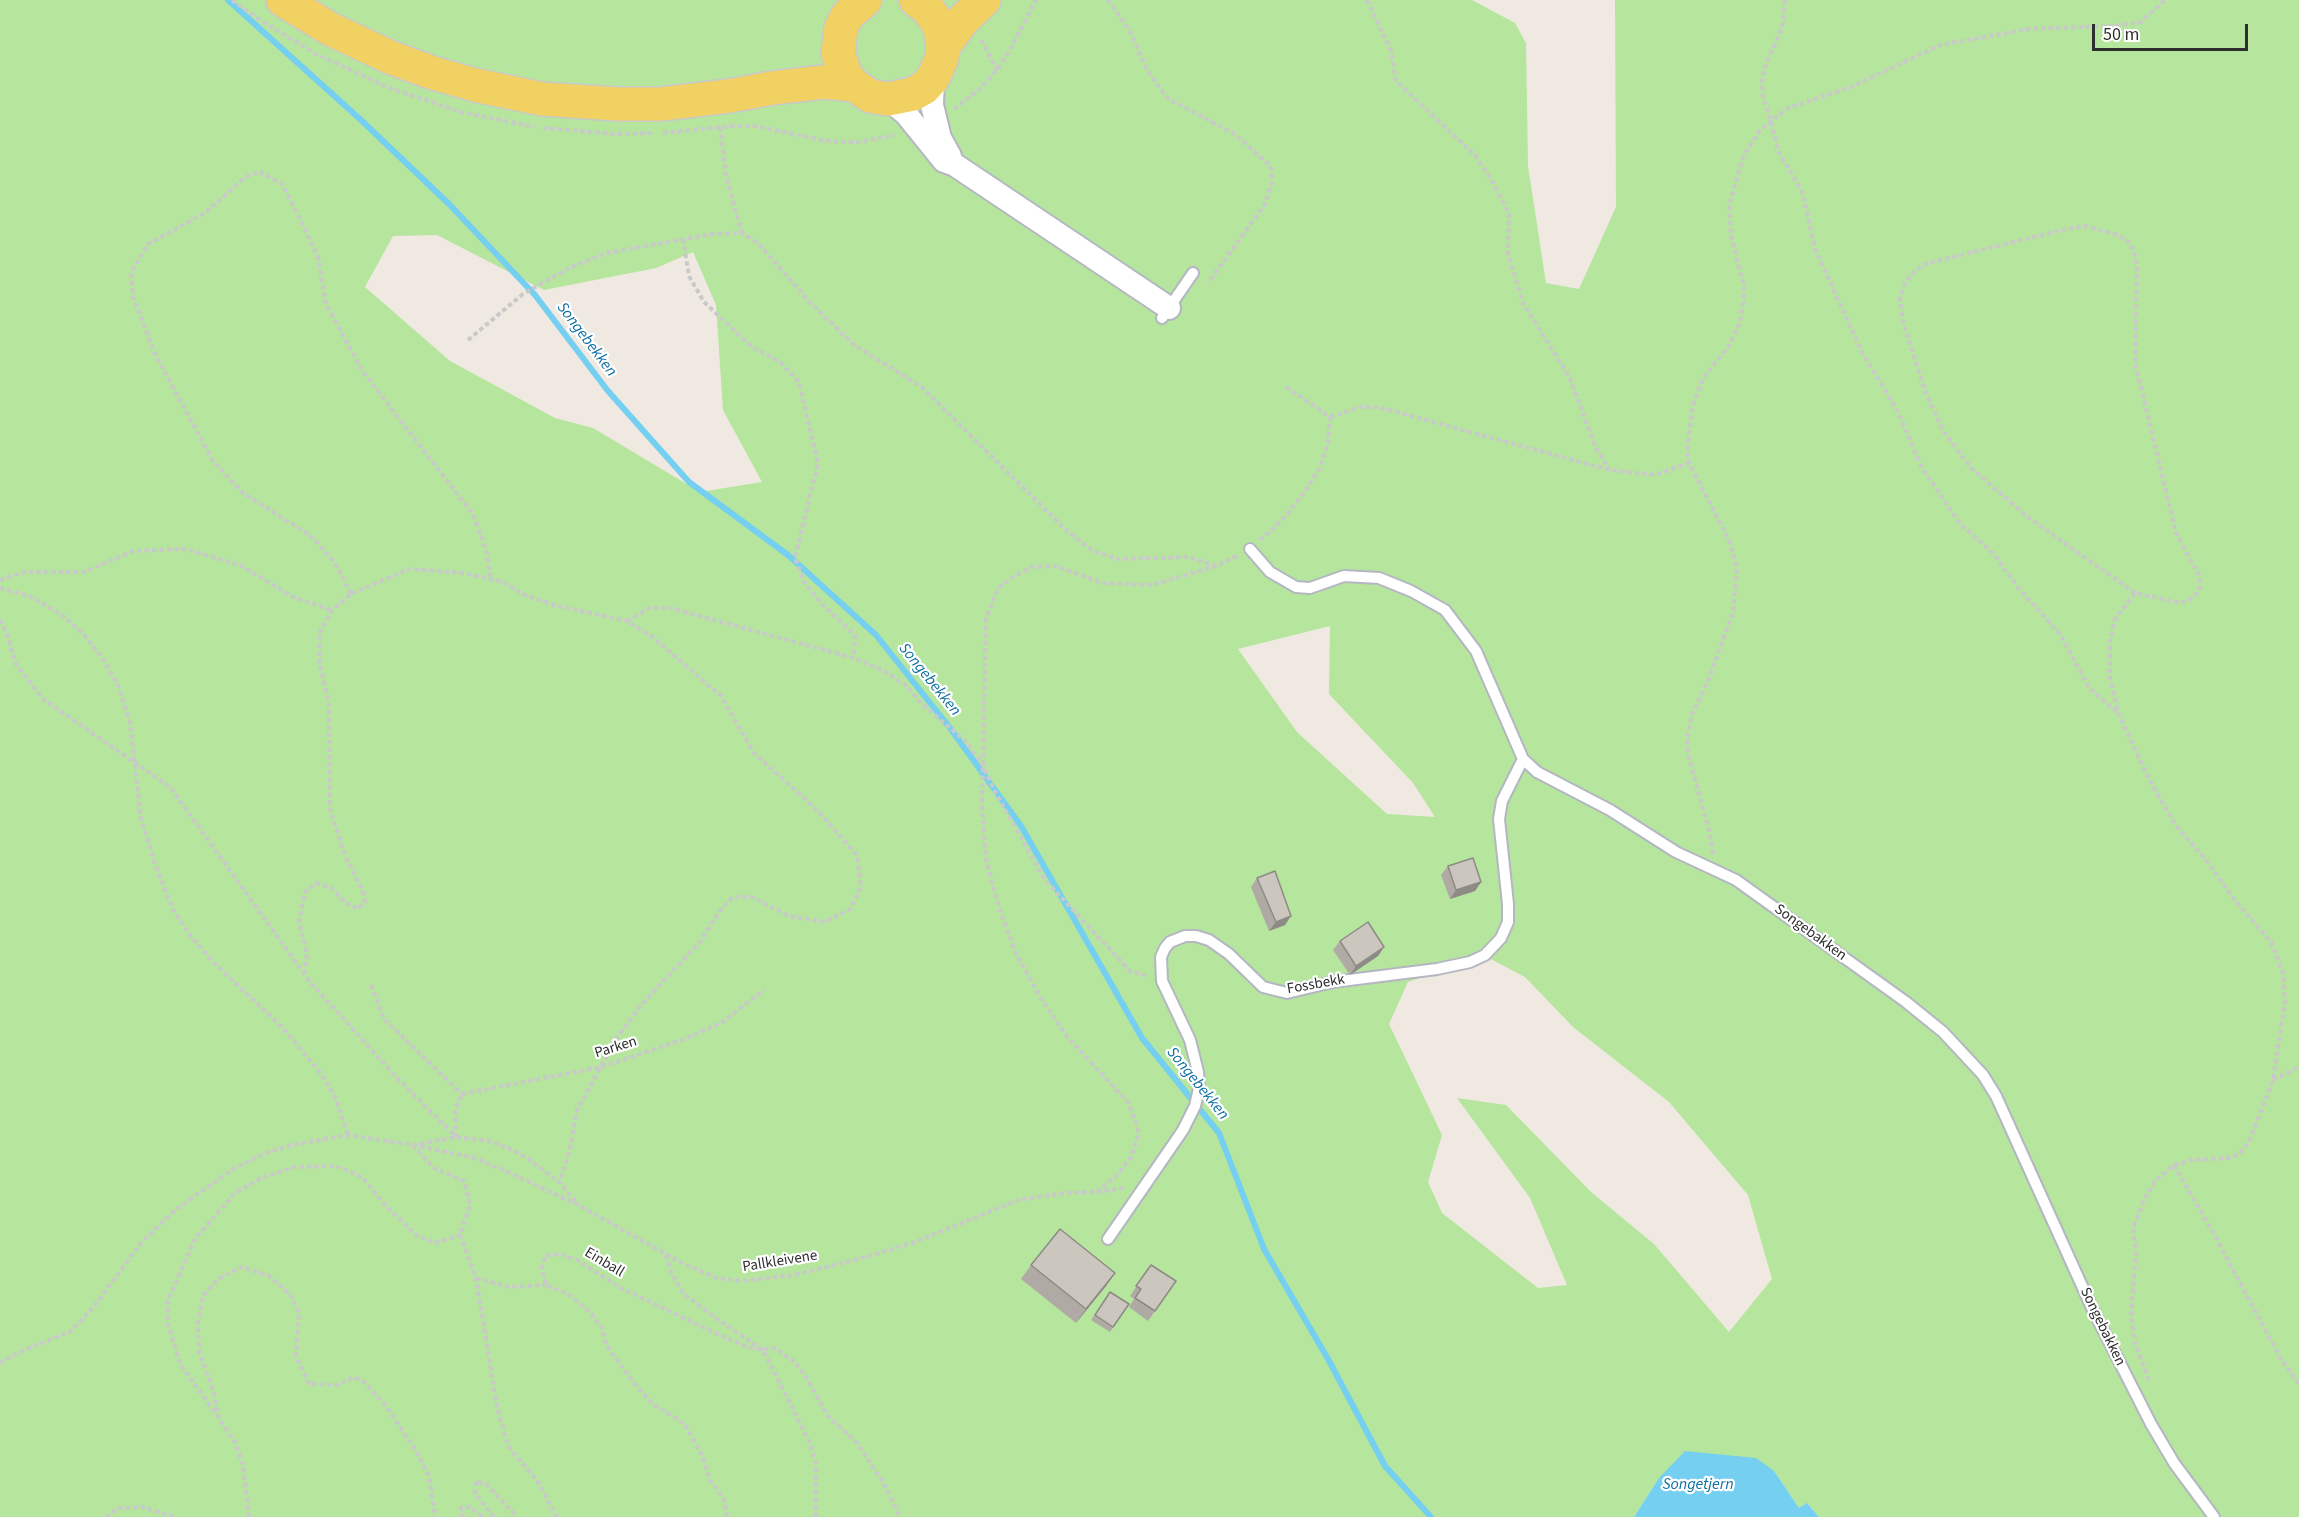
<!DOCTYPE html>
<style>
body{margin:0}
#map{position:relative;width:2299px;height:1517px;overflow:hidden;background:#efe9e1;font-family:"Source Sans 3",sans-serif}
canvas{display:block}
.scale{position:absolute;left:2092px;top:24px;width:156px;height:27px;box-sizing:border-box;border:3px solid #2e2e2e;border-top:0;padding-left:8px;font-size:18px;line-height:21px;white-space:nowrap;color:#2e2e2e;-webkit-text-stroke:4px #fff;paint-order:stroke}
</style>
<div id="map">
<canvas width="2299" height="1517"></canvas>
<div class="scale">50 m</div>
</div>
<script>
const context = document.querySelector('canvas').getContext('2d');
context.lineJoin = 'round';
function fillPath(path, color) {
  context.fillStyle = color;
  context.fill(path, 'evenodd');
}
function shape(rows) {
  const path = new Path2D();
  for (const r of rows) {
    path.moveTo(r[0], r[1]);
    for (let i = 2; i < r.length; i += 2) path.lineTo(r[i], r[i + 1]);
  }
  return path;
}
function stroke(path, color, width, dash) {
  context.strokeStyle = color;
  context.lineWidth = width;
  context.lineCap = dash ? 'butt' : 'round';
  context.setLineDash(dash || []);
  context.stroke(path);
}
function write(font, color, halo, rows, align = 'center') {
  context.font = font + ' "Source Sans 3",sans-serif';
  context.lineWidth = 4.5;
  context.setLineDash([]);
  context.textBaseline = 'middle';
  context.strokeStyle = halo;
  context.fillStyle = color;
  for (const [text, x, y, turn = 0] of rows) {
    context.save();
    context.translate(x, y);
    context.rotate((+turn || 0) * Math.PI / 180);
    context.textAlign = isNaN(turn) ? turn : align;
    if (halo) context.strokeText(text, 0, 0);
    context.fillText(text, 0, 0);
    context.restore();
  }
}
const green = shape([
 [0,0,1472,0,1515,23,1526,43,1528,166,1546,283,1579,289,1616,207,1615,0,2299,0,2299,1517,1819,1517,1808,1504,1799,1508,1774,1471,1659,1478,1634,1517,0,1517],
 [437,235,544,290,656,268,693,252,716,305,723,410,762,482,700,492,593,428,555,418,450,361,365,287,393,236],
 [1330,626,1329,694,1413,783,1435,817,1387,814,1297,732,1238,649],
 [1485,956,1525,977,1573,1027,1669,1102,1748,1195,1772,1279,1729,1332,1654,1244,1591,1192,1506,1105,1457,1098,1530,1198,1567,1285,1538,1288,1442,1213,1428,1182,1442,1135,1389,1024,1408,982]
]);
const water = shape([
 [1685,1451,1756,1458,1774,1471,1799,1508,1807,1503,1819,1517,1634,1517,1659,1478]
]);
const stream = shape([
 [228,0,361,120,449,204,535,295,608,391,689,482,788,555,876,635,950,728,1021,826,1142,1038,1219,1133,1264,1249,1328,1359,1385,1466,1431,1517]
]);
const path = shape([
 [232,0,260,20,316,54,387,87,461,112,535,127],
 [1108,0,1131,33,1146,68,1158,86,1169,99,1233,133,1270,165,1273,180,1265,204,1208,283],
 [1367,0,1391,51,1396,81,1475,155,1493,183,1509,214,1508,254,1523,303,1570,378,1595,446,1610,470],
 [1785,0,1782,28,1765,66,1762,81,1763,98,1771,121,1778,151,1802,191,1815,249,1863,354,1898,412,1922,468,1961,525,1992,552,2020,590,2060,634,2089,688,2118,713],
 [981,40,997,70],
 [954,109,981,88,997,70,1010,50,1036,0],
 [720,127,726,176,742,233],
 [543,128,616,134,652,133],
 [663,133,731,126,755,126,822,140,841,142,860,142,895,135],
 [683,239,689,276,704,302,752,347,780,362,799,382,818,463,795,557,803,581,822,604,855,635,854,658],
 [468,340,523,294,569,268,607,253,712,234,742,233,758,243,808,300,854,345,922,387,1068,532,1093,551,1118,559,1189,557,1216,566],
 [1330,417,1361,407,1378,407,1610,470,1655,475,1689,463],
 [1260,540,1282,520,1304,493,1320,467,1328,443,1330,417,1285,386],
 [0,580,25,572,84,572,133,551,185,549,240,565,293,597,332,610],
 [0,588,29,596,61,614,84,635,101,656,118,685,130,722,141,818,155,864,173,910,190,935,214,963,281,1026,322,1075,336,1099,348,1135],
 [2135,593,2029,518,1971,468,1944,432,1926,394,1903,322,1900,299,1905,283,1914,272,1925,264,2062,230,2085,226,2118,235,2128,241,2134,251,2137,268,2135,363,2176,533,2199,575,2201,586,2195,595,2187,602,2176,602,2135,593,2115,619,2110,640,2110,678,2118,713,2149,779,2176,826,2206,860,2233,898,2271,942,2283,973,2285,1002,2273,1080,2249,1142,2239,1154,2228,1158,2192,1160,2174,1165,2155,1181,2144,1200,2133,1228,2136,1253,2131,1314,2135,1343,2150,1383],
 [351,594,335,563,311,536,243,493,213,461,155,354,133,296,131,273,148,244,205,213,245,177,260,172,282,184,298,215,318,257,326,304,363,372,473,514,486,550,491,579],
 [0,620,7,634,16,664,43,699,170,787,310,982,397,1078,456,1137],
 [627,621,649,608,670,608,854,658,886,672,907,686,921,703,964,740,982,763,994,790,1045,880,1130,971,1147,976],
 [1713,854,1710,834,1688,754,1687,739,1692,714,1708,681,1733,612,1737,568,1729,540,1689,463,1687,450,1693,405,1703,378,1728,347,1740,323,1744,296,1743,283,1731,236,1729,206,1743,157,1760,130,1788,108,1851,87,1940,45,2029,29,2114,26,2141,22,2165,0],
 [304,974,307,954,299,921,305,892,317,883,331,888,346,903,358,909,365,902,363,892,345,855,330,810,329,702,319,662,320,632,332,610,351,594,409,569,463,573,503,582,522,594,554,605,627,621,654,638,721,696,754,753,814,807,857,855,861,887,850,909,825,922,789,916,752,897,733,897,722,908,699,943,642,1004,616,1039,577,1110,570,1149,560,1183],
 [371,985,384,1019,462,1094],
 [2273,1080,2299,1067],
 [462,1094,601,1067,682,1040,721,1023,764,990],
 [456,1137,455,1110,462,1094],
 [413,1145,475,1158,510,1173,580,1206,684,1264,717,1278,741,1281,794,1275,866,1257,915,1242,1018,1200,1064,1193,1097,1192,1124,1188],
 [413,1145,434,1168,464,1181,470,1205,460,1235,476,1278,497,1407,508,1446,538,1482,557,1517],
 [2174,1165,2211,1229,2281,1359,2299,1384],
 [1097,1192,1119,1173,1131,1157,1137,1139,1138,1128,1128,1102,1068,1038,1040,997,1017,955,1001,914,986,859,982,808,986,619,998,588,1014,576,1032,567,1055,566,1103,583,1152,585,1216,566,1237,556],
 [666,1255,672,1274,683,1293,714,1317,763,1350,747,1347,711,1331,619,1287,579,1261,561,1254,546,1255,542,1267,546,1285,568,1294,590,1312,602,1328,606,1345,633,1382,654,1405,684,1423,702,1455,710,1480,724,1499,727,1517],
 [476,1278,509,1287,546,1285],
 [0,1363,20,1352,71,1331,95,1305,141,1243,174,1211,233,1169,263,1154,292,1145,348,1135,413,1145,456,1137,489,1141,515,1151,531,1161,560,1183,578,1204],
 [219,1418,180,1364,168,1324,168,1300,195,1239,235,1193,261,1178,294,1167,336,1166,362,1177,385,1205,416,1235,435,1243,460,1235],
 [106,1517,118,1508,142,1507,175,1517],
 [249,1517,243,1465,235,1442,219,1419,214,1393,199,1352,198,1322,203,1296,218,1279,242,1267,269,1276,290,1294,299,1313,296,1356,309,1384,337,1385,354,1377,364,1382,386,1406,416,1451,429,1476,435,1517],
 [464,1517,461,1514,461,1508,470,1507,483,1517],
 [494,1517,475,1493,476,1481,487,1485,517,1517],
 [816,1517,816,1465,810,1443,763,1350,774,1348,795,1362,808,1380,827,1415,857,1443,883,1482,900,1517]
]);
const lane = shape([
 [1162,318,1193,273],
 [1250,549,1270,572,1296,587,1310,588,1344,576,1379,578,1411,591,1445,610,1476,651,1523,759,1537,772,1610,810,1676,852,1736,880,1906,1002,1943,1032,1983,1075,1996,1096,2092,1308,2151,1424,2174,1463,2214,1517],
 [1108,1239,1183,1130,1195,1106,1199,1088,1198,1072,1190,1040,1162,981,1161,957,1165,948,1170,942,1185,936,1196,936,1209,940,1229,954,1263,987,1287,993,1333,982,1437,969,1470,962,1485,955,1501,938,1508,922,1508,904,1499,819,1502,801,1523,759]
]);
const street = shape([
 [933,78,932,105,940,138,950,156],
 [888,99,906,114,944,161,955,165,1169,308]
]);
const primary = shape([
 [283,0,330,29,392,58,433,73,475,85,542,99,617,104,661,104,729,96,772,88,824,82,854,85],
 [865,0,847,16,841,28,838,53,846,76,854,85,870,96,888,99,913,94,924,88,933,78,942,58,943,47,940,27,928,9,916,0],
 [943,47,963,20,984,0]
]);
const wall = shape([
 [1448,866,1481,882,1475,891,1450,899,1441,875],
 [1257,878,1285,925,1269,931,1251,887],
 [1340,941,1384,947,1378,956,1350,975,1333,950],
 [1031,1265,1115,1273,1106,1286,1076,1323,1021,1279],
 [1151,1265,1176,1281,1148,1321,1129,1307,1134,1299,1130,1296],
 [1110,1292,1129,1304,1110,1332,1091,1320]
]);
const shadedWall = shape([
 [1481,882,1475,891,1450,899,1456,890],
 [1291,916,1285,925,1269,931,1276,922],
 [1384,947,1378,956,1350,975,1356,966],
 [1115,1273,1106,1286,1076,1323,1086,1309]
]);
const building = shape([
 [1473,858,1481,882,1456,890,1448,866,1473,858],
 [1275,871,1291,916,1276,922,1257,878,1275,871],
 [1368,922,1384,947,1356,966,1340,941,1368,922],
 [1060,1229,1115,1273,1086,1309,1031,1265,1060,1229],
 [1151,1265,1176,1281,1155,1311,1135,1298,1141,1289,1136,1286,1151,1265],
 [1110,1292,1129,1304,1113,1327,1095,1315,1110,1292]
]);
const streetNames = [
 ["Songebakken",1810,933,36],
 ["Fossbekk",1316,985,-10],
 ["Parken",616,1048,-17],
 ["Pallkleivene",780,1262,-9],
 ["Einball",604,1263,31],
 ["Songebakken",2102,1327,64]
];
const waterNames = [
 ["Songebekken",586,340,53],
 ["Songebekken",929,680,51],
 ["Songebekken",1197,1084,51],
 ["Songetjern",1698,1485]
];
fillPath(green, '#b6e59e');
fillPath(water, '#75cff0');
stroke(stream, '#75cff0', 6);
stroke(lane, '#b4b7c1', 14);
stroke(street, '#b4b7c1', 26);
stroke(primary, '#c9c9c9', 36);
stroke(path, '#c9c9c9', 4, [4.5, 3]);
stroke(lane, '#fff', 10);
stroke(street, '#fff', 22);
stroke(primary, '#f2d163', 33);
fillPath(wall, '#afaba4');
fillPath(shadedWall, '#8e8b86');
fillPath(building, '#cbc7bf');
stroke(building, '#8e8b86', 1.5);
write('15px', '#2e2e2e', '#fff', streetNames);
write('italic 16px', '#0d6fa3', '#fff', waterNames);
</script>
